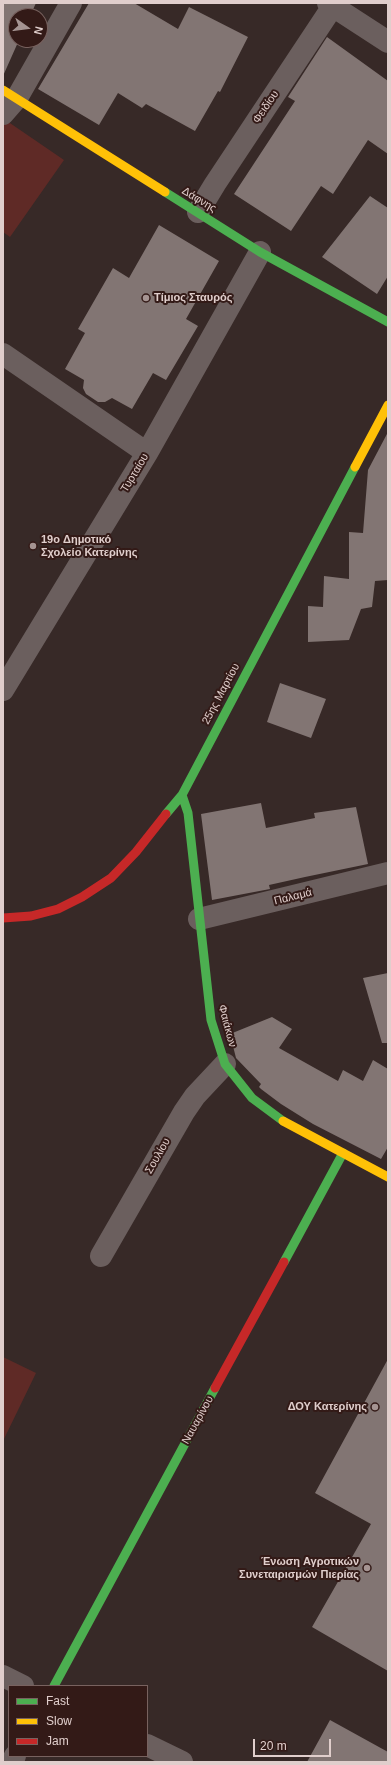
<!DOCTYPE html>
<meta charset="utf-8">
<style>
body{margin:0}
#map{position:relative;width:391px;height:1765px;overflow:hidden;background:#372927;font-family:Helvetica,sans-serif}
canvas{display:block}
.frame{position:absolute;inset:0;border:4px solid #e0cecc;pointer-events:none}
.legend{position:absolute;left:8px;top:1685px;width:140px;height:72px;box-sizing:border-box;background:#331a17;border:1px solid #78625f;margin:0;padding:5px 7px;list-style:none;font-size:12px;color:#e0cecc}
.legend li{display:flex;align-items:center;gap:8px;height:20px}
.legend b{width:20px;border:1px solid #78625f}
.north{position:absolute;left:8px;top:8px;width:40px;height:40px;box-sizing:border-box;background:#331a17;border:1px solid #78625f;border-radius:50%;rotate:104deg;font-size:11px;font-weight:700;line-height:16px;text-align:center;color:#e0cecc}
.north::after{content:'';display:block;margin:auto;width:14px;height:18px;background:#a59492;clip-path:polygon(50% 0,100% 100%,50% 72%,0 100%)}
.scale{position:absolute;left:253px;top:1739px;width:78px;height:18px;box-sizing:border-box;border:2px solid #e0cecc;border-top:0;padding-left:5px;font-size:12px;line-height:14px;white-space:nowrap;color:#e0cecc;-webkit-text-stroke:3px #331a17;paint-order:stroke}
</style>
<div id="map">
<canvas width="391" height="1765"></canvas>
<div class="frame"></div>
<ul class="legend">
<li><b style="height:5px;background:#4caf50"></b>Fast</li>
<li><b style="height:5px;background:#ffc107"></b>Slow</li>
<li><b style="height:5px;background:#c62828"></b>Jam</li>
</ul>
<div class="north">N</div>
<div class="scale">20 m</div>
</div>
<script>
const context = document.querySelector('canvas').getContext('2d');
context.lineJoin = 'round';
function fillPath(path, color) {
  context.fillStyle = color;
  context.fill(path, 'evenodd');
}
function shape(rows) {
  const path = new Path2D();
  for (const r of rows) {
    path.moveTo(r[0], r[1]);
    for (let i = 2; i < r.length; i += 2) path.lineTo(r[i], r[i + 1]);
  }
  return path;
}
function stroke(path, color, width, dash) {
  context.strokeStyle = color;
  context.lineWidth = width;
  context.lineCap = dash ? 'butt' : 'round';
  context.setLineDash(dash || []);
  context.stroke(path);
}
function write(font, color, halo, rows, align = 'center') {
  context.font = font + ' Helvetica,sans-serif';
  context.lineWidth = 4;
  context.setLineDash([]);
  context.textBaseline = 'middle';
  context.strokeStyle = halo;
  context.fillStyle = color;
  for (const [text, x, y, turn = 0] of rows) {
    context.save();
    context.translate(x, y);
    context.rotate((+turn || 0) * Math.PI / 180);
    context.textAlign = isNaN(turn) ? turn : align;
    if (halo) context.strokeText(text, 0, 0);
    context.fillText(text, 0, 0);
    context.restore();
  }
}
const green = shape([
 [4,119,64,160,10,237,3,232,3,121],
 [3,1357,36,1373,3,1441]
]);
const building = shape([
 [3,3,36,3,30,16,16,16,16,40,19,40,3,76],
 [89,3,134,3,178,29,189,7,248,37,220,92,218,91,195,131,146,104,142,108,118,93,99,125,38,89],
 [327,37,388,81,388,154,368,140,333,194,321,186,291,231,234,194,295,101,288,97],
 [370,196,388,208,388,276,377,294,322,257],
 [159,225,219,261,186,319,198,326,166,380,153,373,132,409,112,398,105,402,98,402,86,394,83,388,84,380,65,369,85,333,78,329,113,268,129,278],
 [388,432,388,580,375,581,372,607,361,609,349,640,308,642,308,606,323,607,324,576,349,579,349,532,363,533,368,470],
 [280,683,326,699,311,738,267,722],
 [261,803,266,828,315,818,314,813,356,807,368,864,305,877,269,885,270,889,212,900,201,814],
 [388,973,388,1043,382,1043,363,978],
 [272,1017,292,1029,279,1048,338,1081,343,1070,363,1081,373,1060,388,1069,388,1147,381,1159,313,1124,281,1104,261,1089,259,1087,261,1084,236,1058,230,1034],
 [388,1359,388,1671,312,1627,371,1524,315,1493],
 [330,1720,388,1752,388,1762,307,1762]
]);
const street = shape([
 [328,3,388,42],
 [3,114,17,98,71,3],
 [198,212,215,184,335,3],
 [3,354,147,453],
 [3,690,147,453,260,252],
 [199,919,388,873],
 [101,1256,184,1112,195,1096,225,1064],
 [3,1676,23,1686],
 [147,1745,182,1762],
 [12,1762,15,1756]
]);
const fast = shape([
 [165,192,260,252,388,322],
 [182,795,188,813,211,1020,225,1064,252,1098,283,1121],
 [166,814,182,795,355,467],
 [284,1262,343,1153],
 [54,1686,215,1388]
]);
const slow = shape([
 [3,90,165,192],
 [355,467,388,405],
 [283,1121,388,1177]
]);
const jam = shape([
 [3,918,31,916,58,909,82,897,111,878,136,852,166,814],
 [215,1388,284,1262]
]);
const markers = [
 [146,298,4,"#a59492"],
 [33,546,4,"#a59492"],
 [375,1407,4,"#a59492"],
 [367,1568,4,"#a59492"]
];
const streetNames = [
 ["Φειδίου",266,107,-56],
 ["Δάφνης",199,200,31],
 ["Τυρταίου",135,473,-59],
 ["25ης Μαρτίου",221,694,-62],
 ["Παλαμά",293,897,-14],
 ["Φαιάκων",227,1026,75],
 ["Σουλίου",158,1156,-60],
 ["Ναυαρίνου",198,1420,-61]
];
const poiNames = [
 ["Τίμιος Σταυρός",154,298],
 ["19ο Δημοτικό",41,540],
 ["Σχολείο Κατερίνης",41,553],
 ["ΔΟΥ Κατερίνης",367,1407,"right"],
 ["Ένωση Αγροτικών",359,1562,"right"],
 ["Συνεταιρισμών Πιερίας",359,1575,"right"]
];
fillPath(green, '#5f2a26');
fillPath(building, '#827573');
stroke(street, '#6b5f5e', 22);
stroke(fast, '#4caf50', 9);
stroke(slow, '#ffc107', 9);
stroke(jam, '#c62828', 9);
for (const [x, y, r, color] of markers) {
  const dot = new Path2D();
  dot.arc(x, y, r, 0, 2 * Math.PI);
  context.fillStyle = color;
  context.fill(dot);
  stroke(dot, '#331a17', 1.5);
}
write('11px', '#e0cecc', '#331a17', streetNames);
write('bold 11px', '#e0cecc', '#331a17', poiNames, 'left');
</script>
